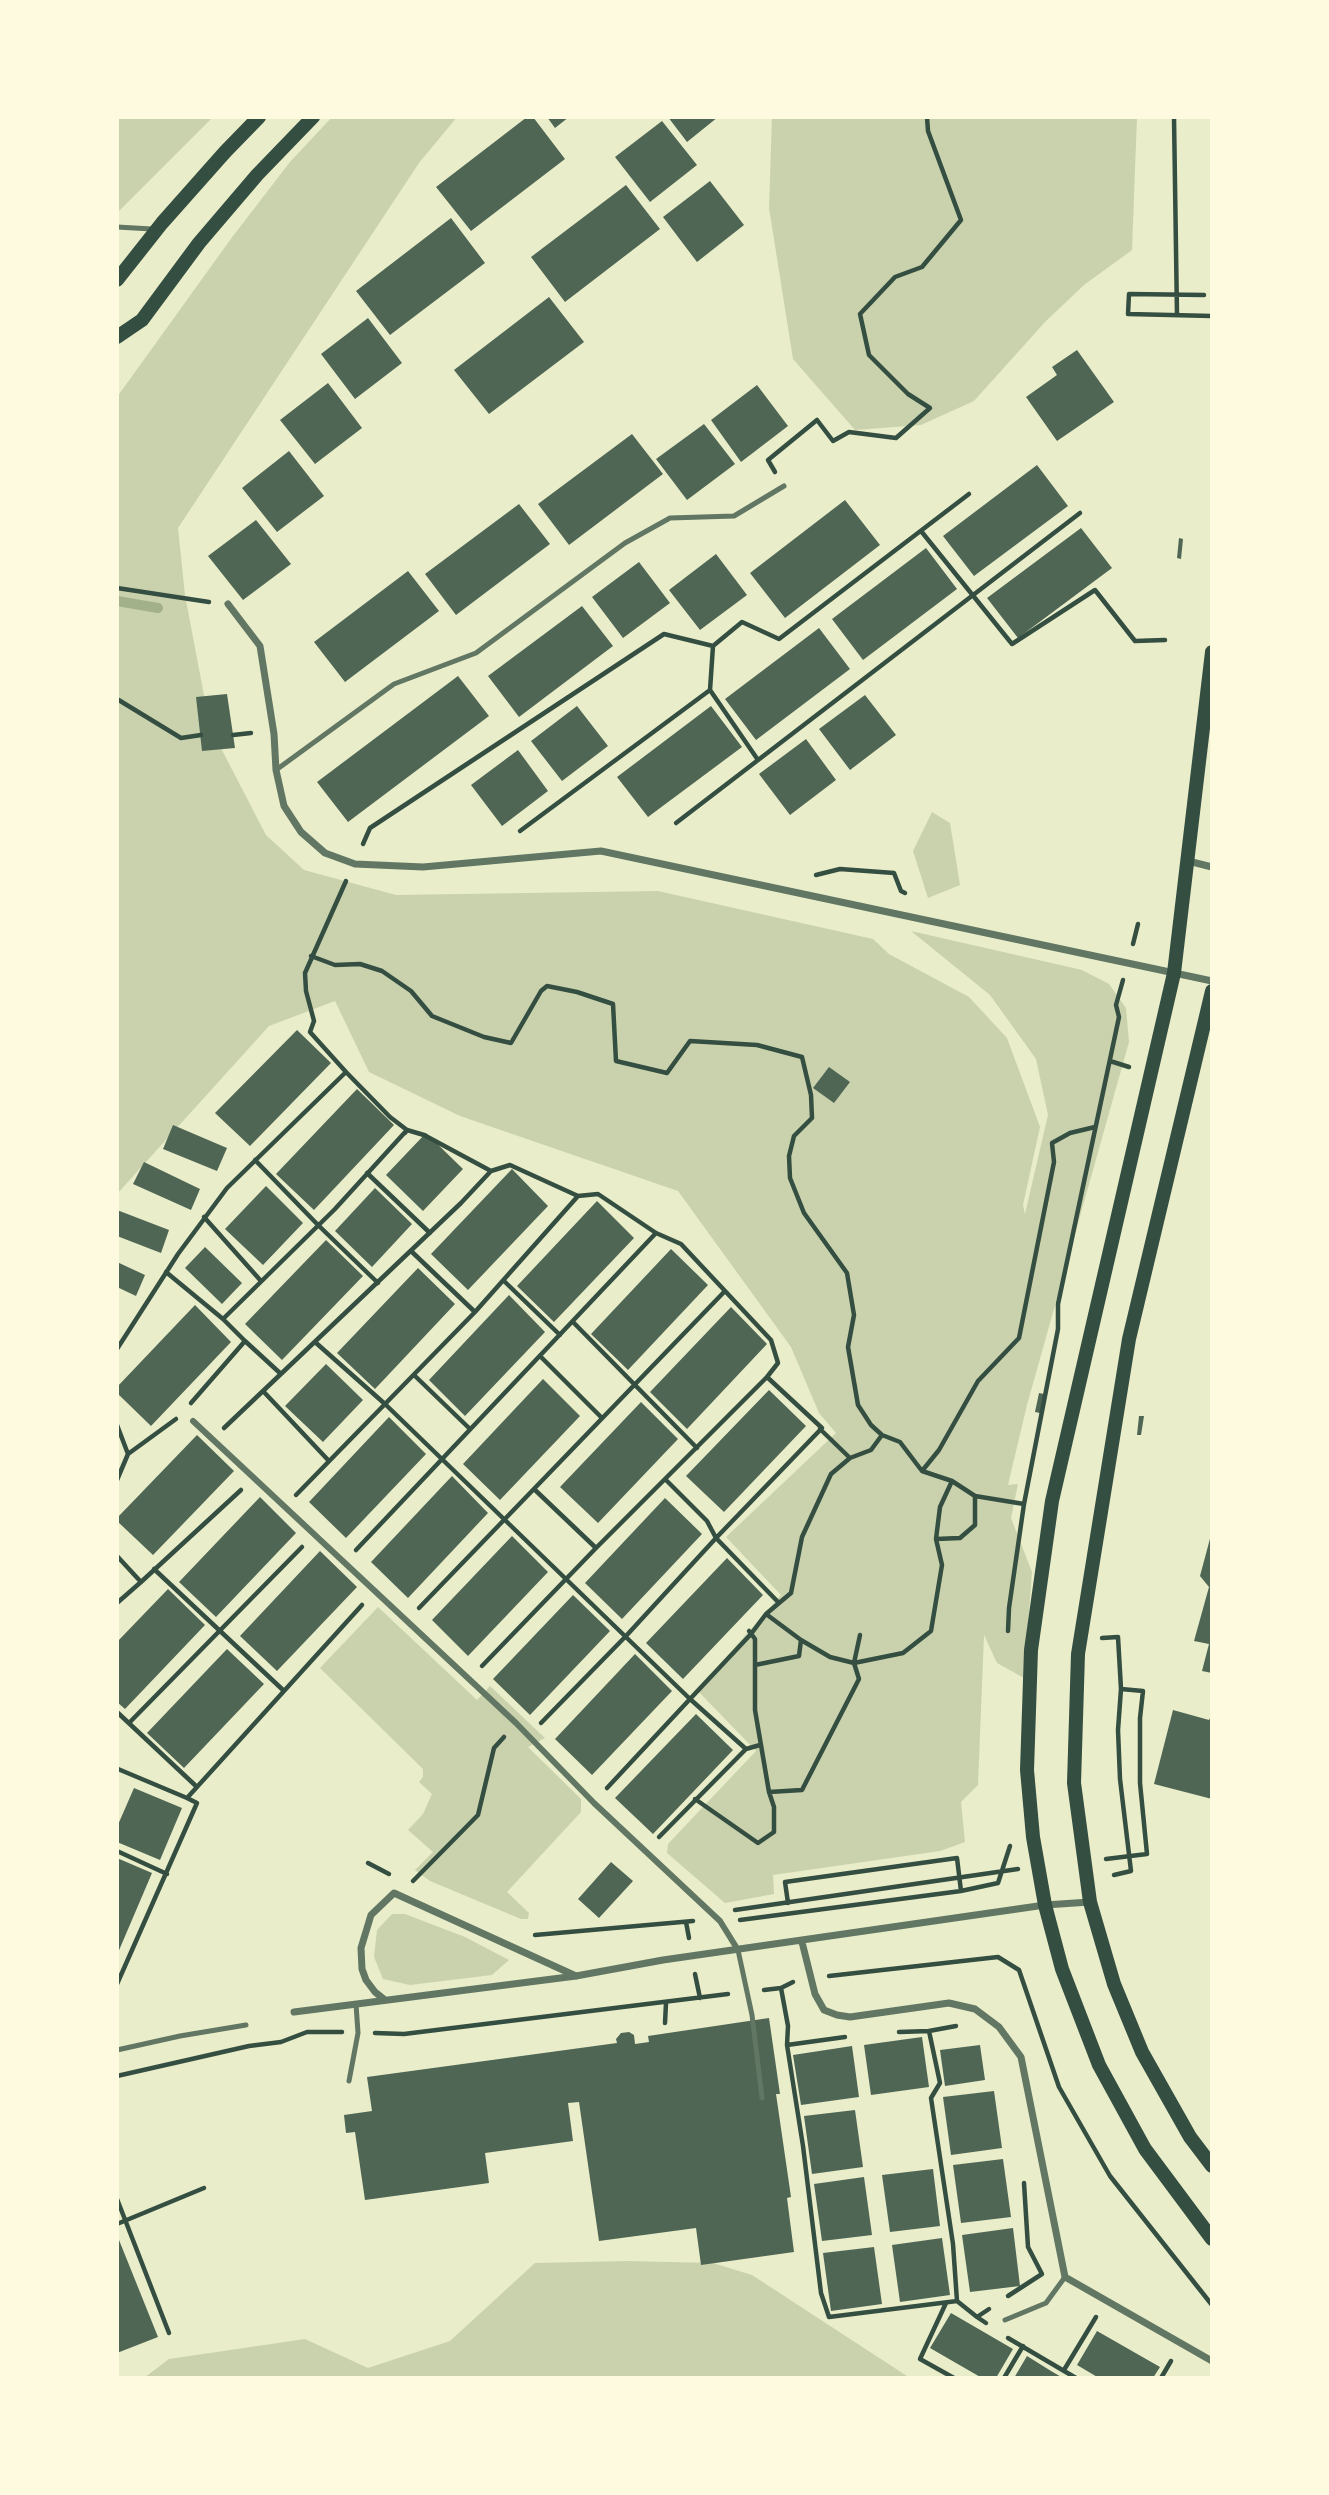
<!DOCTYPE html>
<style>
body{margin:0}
#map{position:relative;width:1329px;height:2495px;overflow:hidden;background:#e9edc9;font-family:Jost,sans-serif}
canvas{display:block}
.frame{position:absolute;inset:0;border:119px solid #fefae0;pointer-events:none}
</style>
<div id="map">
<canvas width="1329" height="2495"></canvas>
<div class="frame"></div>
</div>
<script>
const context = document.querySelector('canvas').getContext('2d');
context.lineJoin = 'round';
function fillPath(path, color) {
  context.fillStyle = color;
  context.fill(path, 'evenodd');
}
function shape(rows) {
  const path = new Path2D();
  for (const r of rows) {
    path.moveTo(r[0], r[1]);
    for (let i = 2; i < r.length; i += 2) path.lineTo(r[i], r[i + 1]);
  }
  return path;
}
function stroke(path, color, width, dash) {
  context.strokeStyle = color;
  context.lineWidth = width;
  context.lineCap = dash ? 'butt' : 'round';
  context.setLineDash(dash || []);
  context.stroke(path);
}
const green = shape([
 [117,117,213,117,118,212],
 [332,117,457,117,419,163,178,528,185,595,210,727,266,835,304,870,396,895,658,891,873,939,889,954,969,997,1007,1038,1040,1127,1023,1205,1025,1214,1048,1115,1036,1059,990,995,911,931,1082,970,1109,984,1126,1008,1129,1042,1027,1405,1008,1485,1018,1484,1011,1518,1032,1572,1024,1678,997,1663,984,1635,978,1785,961,1802,965,1842,940,1851,773,1875,774,1894,725,1903,667,1853,668,1844,756,1751,697,1690,781,1595,726,1537,836,1433,819,1413,791,1347,678,1191,460,1116,369,1072,335,1001,269,1026,117,1194,117,397,233,236,290,162],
 [772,117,1137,117,1132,250,1084,285,1045,322,974,401,921,425,855,430,793,359,769,208],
 [932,812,950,823,960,885,928,898,913,851],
 [378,1607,477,1700,490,1686,545,1738,528,1747,581,1799,581,1812,507,1892,529,1913,528,1919,521,1919,430,1881,415,1870,433,1852,408,1830,423,1814,432,1794,419,1782,423,1777,423,1769,320,1668],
 [392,1914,405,1914,465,1937,509,1960,492,1975,410,1985,383,1979,374,1957,377,1930],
 [627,2261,713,2263,752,2275,910,2378,144,2378,169,2359,305,2339,368,2368,450,2341,535,2263]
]);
const stream = shape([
 [117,601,158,608]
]);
const building = shape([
 [527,117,533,117,565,159,471,231,436,187],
 [547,117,569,117,555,128],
 [668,117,718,117,687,142],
 [662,121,697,165,650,202,615,157],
 [710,181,744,225,697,262,663,217],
 [626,185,660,229,565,302,531,257],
 [451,218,485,263,390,335,356,291],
 [549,297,584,342,489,414,454,370],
 [368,318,402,363,355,399,321,354],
 [1077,350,1114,402,1057,441,1026,397,1057,375,1052,367],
 [328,383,362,428,315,464,280,420],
 [757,385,788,426,741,462,711,420],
 [704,424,735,464,687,500,656,459],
 [632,434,663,474,569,545,538,504],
 [289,451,324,496,277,532,242,488],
 [1037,465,1068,506,974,576,943,536],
 [845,500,880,545,785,618,750,573],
 [519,504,550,544,456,615,425,574],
 [256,520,291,564,243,600,208,556],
 [1081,528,1112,568,1018,638,987,598],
 [1179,538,1183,539,1181,559,1177,558],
 [926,548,957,589,863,660,832,619],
 [716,554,747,595,700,630,669,590],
 [639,562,670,603,623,638,592,597],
 [408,571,439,611,345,682,314,642],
 [582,606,613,646,519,717,488,676],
 [819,628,850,669,756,740,725,699],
 [458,676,489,716,348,822,317,782],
 [227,694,235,748,202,751,196,697],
 [865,695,896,735,850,770,819,729],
 [577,706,608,746,562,781,531,741],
 [711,706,742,747,648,817,617,777],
 [806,739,836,780,790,815,759,774],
 [518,750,548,791,502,826,471,785],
 [297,1030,331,1063,250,1146,215,1113],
 [829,1067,850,1082,834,1103,813,1088],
 [357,1089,394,1125,314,1210,276,1174],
 [173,1125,227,1148,217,1171,163,1149],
 [426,1133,463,1169,423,1211,386,1175],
 [144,1162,200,1189,191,1210,133,1184],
 [512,1169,548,1206,468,1290,431,1254],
 [266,1186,303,1223,263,1265,225,1229],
 [375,1188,412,1224,372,1267,335,1231],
 [597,1201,634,1238,554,1322,517,1286],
 [117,1210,169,1230,161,1253,117,1236],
 [326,1240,363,1276,282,1360,245,1324],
 [205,1247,242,1283,222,1304,185,1268],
 [671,1249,708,1285,628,1370,591,1334],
 [117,1262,145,1275,136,1296,117,1287],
 [418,1268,455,1304,375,1389,337,1353],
 [509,1295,545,1332,465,1416,429,1380],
 [195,1305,231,1342,151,1426,117,1393,117,1387],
 [731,1307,767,1344,687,1429,650,1392],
 [326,1364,363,1400,323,1442,285,1406],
 [543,1379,580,1416,500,1500,463,1464],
 [769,1390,806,1426,724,1512,686,1476],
 [1039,1393,1044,1394,1040,1413,1035,1412],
 [641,1402,678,1439,598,1523,560,1487],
 [1139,1416,1144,1416,1141,1435,1137,1435],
 [389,1417,426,1454,346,1538,309,1502],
 [197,1435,234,1471,153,1555,117,1521,117,1518],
 [452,1476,488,1513,408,1598,371,1562],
 [260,1497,296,1533,216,1617,179,1582],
 [665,1498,702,1534,622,1619,585,1583],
 [1211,1535,1212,1535,1212,1673,1202,1671,1209,1644,1194,1641,1209,1587,1200,1576],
 [512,1536,548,1572,468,1656,432,1620],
 [320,1551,357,1587,277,1671,240,1636],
 [727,1558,763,1595,683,1679,646,1643],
 [168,1589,205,1625,125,1709,117,1702,117,1642],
 [573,1595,610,1631,530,1715,493,1679],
 [227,1649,264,1684,184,1768,147,1733],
 [635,1654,672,1691,592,1775,555,1739],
 [1173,1710,1209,1720,1212,1714,1212,1799,1154,1784],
 [696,1714,733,1750,653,1834,615,1798],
 [134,1788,182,1808,160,1860,117,1842,117,1827],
 [117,1858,152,1873,117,1955],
 [611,1862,633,1881,599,1918,578,1899],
 [769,2018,780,2094,776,2094,791,2197,787,2198,794,2252,701,2265,696,2228,599,2241,579,2102,568,2103,573,2141,485,2153,489,2183,365,2200,355,2132,346,2133,344,2115,372,2111,367,2077,617,2043,616,2039,621,2033,629,2032,634,2035,635,2044,649,2042,648,2036],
 [922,2037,929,2087,871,2095,864,2045],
 [980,2045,985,2080,945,2086,940,2050],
 [852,2046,859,2097,801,2105,793,2055],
 [994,2091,1002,2148,951,2155,943,2097],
 [855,2110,863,2167,812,2174,804,2116],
 [1003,2159,1011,2217,961,2223,953,2165],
 [933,2169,940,2226,890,2232,882,2175],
 [864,2177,872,2235,822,2241,814,2184],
 [1013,2228,1020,2286,970,2292,962,2235],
 [117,2235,158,2337,117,2353],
 [942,2238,950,2295,900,2302,892,2245],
 [874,2247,882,2304,831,2311,823,2253],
 [951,2313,1013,2349,996,2378,982,2378,930,2348],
 [1097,2331,1160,2367,1153,2378,1099,2378,1077,2365],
 [1027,2356,1051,2371,1063,2378,1014,2378]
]);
const path = shape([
 [1174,117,1177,315],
 [1204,295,1129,294,1128,314,1212,316],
 [775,472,768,460,817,420,833,441,849,432,896,438,930,408,908,394,869,355,860,314,895,277,922,267,961,220,928,131,927,117],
 [921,531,1012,644,1095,590,1135,641,1165,640],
 [117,588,209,602],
 [710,690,758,760],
 [117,699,181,738,201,735],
 [233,735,251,733],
 [676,823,1080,513],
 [520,831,710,690,713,646],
 [363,844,370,828,664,634,713,646,742,622,779,639,969,494],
 [816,875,840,869,894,873,901,891,905,893],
 [1133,944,1138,924],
 [311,956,335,965,360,964,382,971,411,991,432,1016,484,1037,511,1043,541,991,547,986,577,992,613,1004,616,1061,667,1073,690,1041,757,1045,802,1057,811,1095,812,1118,794,1136,789,1156,790,1178,804,1213,847,1273,854,1315,848,1347,858,1405,871,1425,882,1435,900,1442,922,1471,952,1481,975,1496,1024,1504],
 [1110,1061,1129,1067],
 [346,1072,390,1117,407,1130,424,1135,491,1171,510,1165,578,1196,598,1194,656,1233,681,1244,771,1340,778,1363,767,1377],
 [255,1160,318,1225,378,1283],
 [367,1173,430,1233],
 [204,1217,261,1281],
 [411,1251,475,1312],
 [166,1272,223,1319],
 [504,1281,560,1335],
 [573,1322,697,1448],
 [245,1341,281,1374],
 [315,1342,385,1404,690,1699,607,1788],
 [117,1349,178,1254,227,1188,346,1072,310,1032,314,1021,306,991,305,973,346,881],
 [540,1356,601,1417],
 [414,1375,470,1429],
 [263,1391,329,1461],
 [191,1403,245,1341,223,1319,335,1209,407,1130,405,1133],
 [117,1425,128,1454,117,1480],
 [224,1428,461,1203,491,1171],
 [128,1454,176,1419],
 [922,1471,939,1450,978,1381,1019,1338,1054,1162,1052,1143,1070,1133,1095,1127],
 [666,1480,707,1521,716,1538,779,1603],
 [534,1489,596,1548],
 [296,1495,475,1312,578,1196],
 [936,1539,960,1538,975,1525,975,1496],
 [356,1550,656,1233],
 [117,1556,141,1582,117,1603],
 [154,1569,283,1690],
 [141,1582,241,1490],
 [419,1608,725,1291],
 [766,1614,801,1640,830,1657,854,1663,903,1653,931,1631,942,1565,936,1539,940,1507,952,1481],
 [749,1631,755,1639,755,1665,799,1656,801,1640],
 [1008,1631,1009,1608,1024,1504,1058,1329,1058,1304,1119,1017,1116,1005,1123,980],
 [1102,1638,1118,1637,1121,1689,1118,1730,1120,1779,1131,1871,1114,1875],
 [482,1666,596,1548,767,1377,822,1428,820,1429,850,1458],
 [117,1712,197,1787],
 [129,1723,302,1547],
 [541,1723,626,1636,716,1538,822,1428],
 [746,1749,760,1745],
 [117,1771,118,1769,187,1798],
 [769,1792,802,1790,859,1679,854,1663,860,1635],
 [695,1799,758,1843,774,1832,774,1807,769,1792,755,1710,755,1665],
 [659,1837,746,1749,690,1699,751,1634,766,1614,791,1593,802,1537,831,1474,850,1458,871,1450,882,1435],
 [117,1851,167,1874],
 [1106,1859,1147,1854,1140,1783,1140,1718,1143,1691,1121,1689],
 [368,1863,389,1874],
 [413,1881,478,1815,494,1748,504,1737],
 [788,1903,785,1882,957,1858,961,1891],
 [735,1910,1018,1869],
 [740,1920,961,1891,998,1883,1010,1846],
 [686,1922,689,1938],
 [535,1935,693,1921],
 [695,1974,700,1998],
 [829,1976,998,1957,1019,1970,1059,2087,1110,2176,1212,2305],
 [117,1984,197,1803,187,1798,362,1605],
 [781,1988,788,2026,787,2045,845,2037],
 [764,1990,781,1988,793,1982],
 [665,2023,666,2003],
 [929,2031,940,2083,931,2098,953,2244,957,2301,977,2317],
 [899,2032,929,2031,956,2026],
 [375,2033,404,2034,728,1994],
 [787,2045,803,2146,821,2293,829,2317,957,2301],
 [117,2076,249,2046,281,2042,307,2032,342,2032],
 [117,2199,169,2333],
 [117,2224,204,2188],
 [1008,2296,1042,2274,1028,2247,1024,2183],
 [946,2303,920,2359,954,2378],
 [986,2323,977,2317,989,2309],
 [1008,2338,1076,2378],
 [1064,2370,1096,2317],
 [1004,2378,1023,2346],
 [1161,2378,1171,2361]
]);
const service = shape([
 [117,227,152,229],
 [276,770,394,684,476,653,625,543,670,518,734,516,784,486],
 [738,1950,752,2015,762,2098],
 [117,2050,180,2036,246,2025],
 [349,2081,358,2033,356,2004],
 [1005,2320,1046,2303,1065,2277]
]);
const pedestrian = shape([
 [193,1421,516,1723,594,1803,720,1921,738,1950]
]);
const minor = shape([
 [228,604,260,646,274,734,276,770,284,806,301,832,325,853,355,864,423,867,601,851,1212,981],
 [1188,861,1212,867],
 [802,1942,815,1994,824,2010,837,2015,850,2017,949,2003,975,2009,999,2027,1021,2057,1065,2277,1212,2361],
 [385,2000,375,1992,366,1980,362,1969,361,1948,371,1915,394,1893,576,1976],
 [294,2012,576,1976,663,1960,1045,1905,1090,1902]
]);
const secondary = shape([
 [117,280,162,223,225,152,259,117],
 [117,337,142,320,199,243,257,175,313,117],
 [1212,652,1174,973,1052,1501,1031,1650,1027,1770,1033,1837,1045,1905,1062,1969,1099,2065,1145,2149,1212,2239],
 [1212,991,1129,1339,1078,1654,1074,1783,1090,1902,1114,1984,1142,2052,1190,2137,1212,2166]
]);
fillPath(green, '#cad2ad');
stroke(stream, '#a3b18a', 10);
fillPath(building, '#4f6655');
stroke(path, '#344e41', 4.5);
stroke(service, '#617663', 5);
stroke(pedestrian, '#617663', 6);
stroke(minor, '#617663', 7);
stroke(secondary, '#344e41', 14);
</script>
